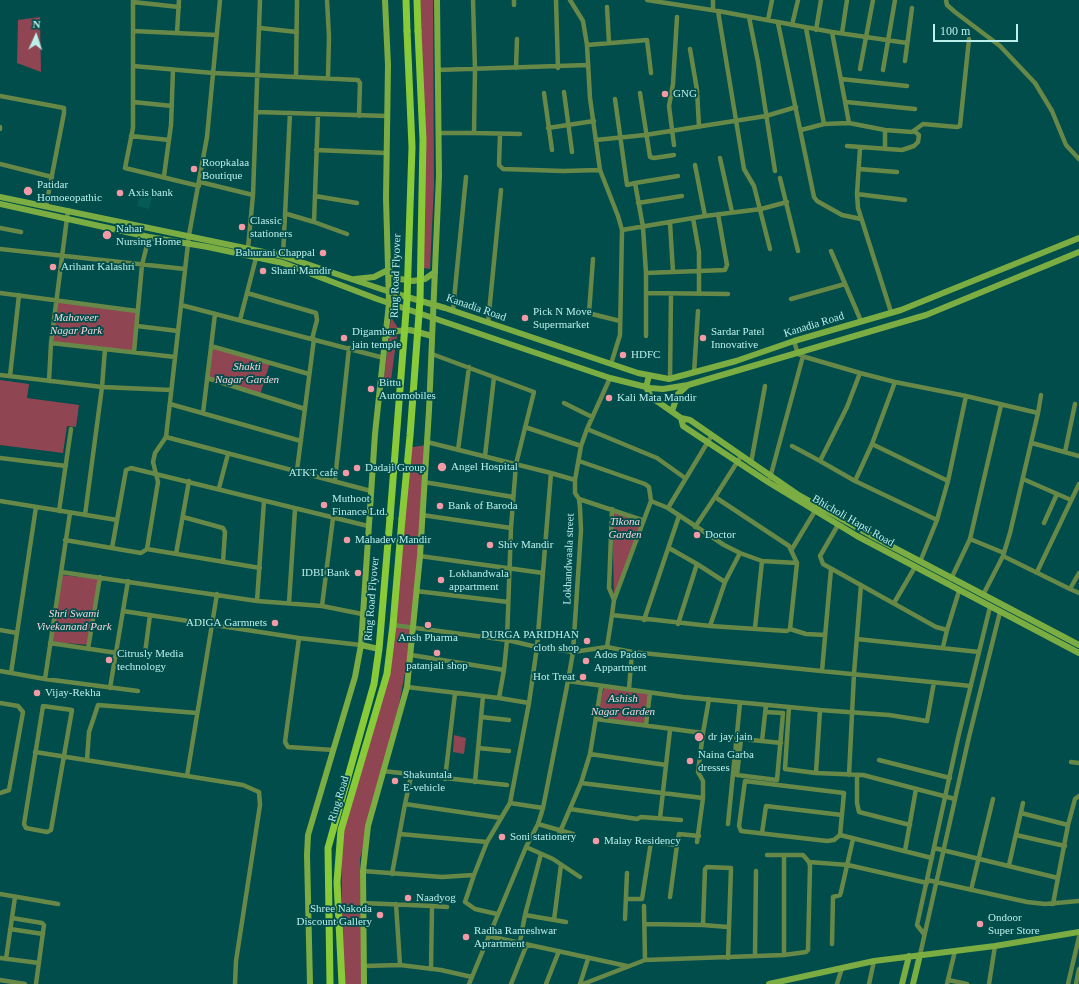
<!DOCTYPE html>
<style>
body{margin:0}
#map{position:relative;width:1079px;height:984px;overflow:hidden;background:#004d4b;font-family:"Times New Roman",serif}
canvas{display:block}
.north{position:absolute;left:16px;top:16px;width:40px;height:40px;-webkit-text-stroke:3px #004d4b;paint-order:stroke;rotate:3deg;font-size:11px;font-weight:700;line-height:16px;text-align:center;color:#baefeb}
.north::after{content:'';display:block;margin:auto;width:14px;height:18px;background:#baefeb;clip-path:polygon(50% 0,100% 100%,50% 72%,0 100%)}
.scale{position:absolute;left:933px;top:24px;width:85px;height:18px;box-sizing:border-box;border:2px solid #baefeb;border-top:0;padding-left:5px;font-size:12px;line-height:14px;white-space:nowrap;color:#baefeb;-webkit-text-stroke:3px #004d4b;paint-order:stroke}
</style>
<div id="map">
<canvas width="1079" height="984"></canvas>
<div class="north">N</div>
<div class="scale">100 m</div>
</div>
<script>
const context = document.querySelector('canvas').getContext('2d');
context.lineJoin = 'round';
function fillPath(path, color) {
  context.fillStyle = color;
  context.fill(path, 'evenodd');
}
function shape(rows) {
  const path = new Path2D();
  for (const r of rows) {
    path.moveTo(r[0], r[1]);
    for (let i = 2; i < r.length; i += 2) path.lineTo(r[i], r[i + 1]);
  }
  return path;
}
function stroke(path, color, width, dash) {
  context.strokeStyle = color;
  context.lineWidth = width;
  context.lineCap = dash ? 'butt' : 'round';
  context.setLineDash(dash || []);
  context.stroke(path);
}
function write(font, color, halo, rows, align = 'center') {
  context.font = font + ' "Times New Roman",serif';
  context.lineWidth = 3.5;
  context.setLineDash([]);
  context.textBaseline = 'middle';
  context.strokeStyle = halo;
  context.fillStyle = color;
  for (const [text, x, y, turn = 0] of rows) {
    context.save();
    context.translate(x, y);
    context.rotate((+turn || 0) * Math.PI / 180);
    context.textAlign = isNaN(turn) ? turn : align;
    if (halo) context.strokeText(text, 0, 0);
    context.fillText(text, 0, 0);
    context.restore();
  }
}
const built = shape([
 [141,190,153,193,149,209,137,206]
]);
const green = shape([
 [420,0,433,0,434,185,430,269,423,268],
 [40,17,41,72,17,63,18,20],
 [57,301,137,311,134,352,51,343],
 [391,317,398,328,391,380,384,378],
 [211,346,270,363,260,395,207,378],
 [0,380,29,384,27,398,79,405,76,427,67,426,63,453,0,445],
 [427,445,416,613,396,721,360,859,362,984,343,984,341,830,388,666,406,448],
 [612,512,642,520,614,600],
 [61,575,99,579,90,645,50,642],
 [604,687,650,693,646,725,596,719],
 [454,735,466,738,464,754,453,752]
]);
const street = shape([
 [133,0,133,128,125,168,199,186],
 [327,0,329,37,328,77],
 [556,0,558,68],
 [570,0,583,21,587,45,590,98,600,170,618,216,622,230,620,335,611,364],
 [647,0,718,11,832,32,849,123],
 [946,0,947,5,955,12,1000,46,1035,83,1052,111,1066,145,1079,159],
 [133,2,179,7],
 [514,5,514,0],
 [607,7,609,43],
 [713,10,713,0],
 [718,11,744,169,754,186,770,249],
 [749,17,758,62,775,171],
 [768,20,772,0],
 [778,23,814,197,817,201,842,215,861,219],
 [792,25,798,0],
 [260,28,297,32],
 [816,30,821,0],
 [133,31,217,35],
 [832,32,907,43],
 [177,33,179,0],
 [842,33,847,0],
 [587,45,647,40,651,73],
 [690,49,697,90,699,127],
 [905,61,912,8],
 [133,66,213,73,358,80,360,83,359,116],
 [516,68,517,39],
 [860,69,873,0],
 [437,70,588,65],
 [883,70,895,0],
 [296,77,297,0],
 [841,79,907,86],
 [564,92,572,152],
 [544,93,552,150],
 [640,93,650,157,654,158,674,155],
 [0,96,64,108,64,113,46,206],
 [615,99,627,185,635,183],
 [133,102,172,106],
 [846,102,915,109],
 [256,112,387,116],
 [824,124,849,123,885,130,912,132,923,124,957,127,960,126,969,39],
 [0,127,0,129],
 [548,128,594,121],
 [801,130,824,124,806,28],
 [439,133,474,133,475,69,473,0],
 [474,133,520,134],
 [500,134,499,165,503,169,563,171,600,170],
 [131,136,169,140],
 [596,140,645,135,766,116,796,107],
 [674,145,669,106,673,84,677,17],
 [847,146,902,150,914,146,918,142,919,135,914,131],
 [860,148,857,194,858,208,891,312],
 [885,149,885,130],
 [316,150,386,153],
 [720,158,732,212],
 [0,164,52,177],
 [695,165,705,216,761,209,787,202],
 [859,169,897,172],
 [164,176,171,125,173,70],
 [780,178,798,251],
 [200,182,253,195],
 [857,194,905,200],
 [315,196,357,203],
 [638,203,682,196],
 [287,214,314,222,347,234],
 [693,218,699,252,699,294],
 [314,222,318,114],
 [670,223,673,272],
 [0,228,21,232],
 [622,230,705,216],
 [248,248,253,195,260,0],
 [0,249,185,269],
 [831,251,861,321],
 [283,256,290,113],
 [646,273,725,270,727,265,718,214],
 [0,293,137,311],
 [247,293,316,313,317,320,312,339],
 [647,293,728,294],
 [791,299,845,284],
 [181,305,384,358],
 [453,310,466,177],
 [576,310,620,321],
 [589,313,593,259],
 [240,320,256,258],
 [488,323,501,190],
 [137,326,178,331],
 [646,336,646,273,643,227,635,183,678,176],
 [794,341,798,354,805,357,860,373,847,407,820,461,855,481,872,444,948,481,966,396,1038,413,1010,533,1003,556,983,595],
 [51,343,175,357],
 [211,346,309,374],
 [134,352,142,265,149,237],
 [432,354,534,392,516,464,511,528,507,640,504,670],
 [694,373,698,311],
 [860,373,895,382,966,396],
 [0,375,102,387,171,390],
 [10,376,19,295],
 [207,378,305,409],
 [610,378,587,429,581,446,575,480,575,493,579,499,580,508,581,530,573,652,568,681,683,697,789,707],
 [670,379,671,294],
 [49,381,51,343,68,210],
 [564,403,592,417],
 [170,404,301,441],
 [203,413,215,314],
 [1038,413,1041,395],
 [525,427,581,446],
 [587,429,657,458,685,478],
 [712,435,668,508,651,501,614,600,612,615,710,626,725,582,740,553],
 [166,437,371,491],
 [1032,443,1079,456],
 [872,444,895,382],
 [792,446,820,461],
 [458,450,469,367],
 [1065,452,1075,404],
 [485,456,494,377],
 [0,458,66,466],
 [579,461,645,484,649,487,651,501],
 [751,463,765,386],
 [297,470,314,339],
 [551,473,575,480],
 [770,478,803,356],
 [1023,479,1071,500],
 [335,480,349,348],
 [855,481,937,520,920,562],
 [424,482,513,497],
 [219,488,228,454],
 [579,499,642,520],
 [0,501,117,520],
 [668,508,724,545,740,553,762,561,797,563,789,546,715,497,741,456],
 [612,509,609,588,614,600],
 [59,511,71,429],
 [85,515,102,387,105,349],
 [422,515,511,528],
 [183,517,223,528,225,532,223,562],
 [937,520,948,481],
 [1044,523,1057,494],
 [838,525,820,556,823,564,936,627,947,630,959,591],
 [695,527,715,497],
 [970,539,1004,553],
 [65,540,141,553,147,549,158,482,153,462,155,453,166,437,189,235,207,137,220,0],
 [112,548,126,470,131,468,368,526],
 [669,548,697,564],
 [147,549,260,568],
 [792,549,815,511],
 [176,554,189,481],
 [420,556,543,573],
 [1003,556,1070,589,1079,573],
 [61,572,257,601,322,606,362,614],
 [1037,572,1079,484],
 [951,579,970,539,1001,405],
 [1070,589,1079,593],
 [416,591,508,602],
 [257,601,264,501],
 [289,603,295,509],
 [894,603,915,567],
 [322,606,333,518],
 [123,611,299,638,361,645],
 [644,620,679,516],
 [678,624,697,564,725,582],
 [393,625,507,640,537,647,551,473,427,442],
 [710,626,787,631,790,629,797,563],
 [755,628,762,561],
 [790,629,806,634,825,635],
 [0,630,17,633],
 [299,638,285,742,288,747,333,750],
 [857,639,979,652],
 [50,643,117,653],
 [607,647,632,652,971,686],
 [943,647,947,630],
 [88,649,100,577],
 [145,653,150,615],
 [411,655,504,670,499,698,529,703,537,647,573,652,607,647,612,615],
 [0,671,45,679,138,691],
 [822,671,831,569],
 [11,673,36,507],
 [45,679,70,513],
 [407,687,499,698],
 [110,688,128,581],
 [629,689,632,652],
 [0,703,18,706,23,712,9,790,0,793],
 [529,703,510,803,543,808,568,681],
 [43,706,72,710,51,830,47,832,26,828,24,824,43,706],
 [820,710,889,715,927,721,934,682],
 [765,712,783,713,777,780,737,775,741,739,762,741,766,705],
 [481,717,509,720],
 [596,719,703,733,709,699],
 [646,725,650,693],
 [762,741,781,743],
 [478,748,509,751],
 [35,752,187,776,217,594],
 [590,754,666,765],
 [87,760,89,732,98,705,197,713],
 [879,760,950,778],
 [1071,762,1079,763],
 [383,771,507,785],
 [816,773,785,769,789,707,820,710,816,773,863,775,955,799],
 [849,775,854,674,861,585],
 [857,775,857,803,859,812,910,825],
 [187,776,243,785,259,792,260,805,236,961,235,984],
 [411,776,405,804,501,818],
 [445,779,455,693],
 [475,782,483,696],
 [581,783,703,798,703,781,698,772,703,733],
 [570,809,631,818,637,819,641,817,681,820],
 [1021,813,1068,825],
 [660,818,670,730],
 [538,824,573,834],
 [728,824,740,703],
 [762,833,766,806,842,815],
 [400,834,487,842],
 [840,835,834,840,827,841,741,831,739,826,745,781,844,793,840,835,932,858],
 [1016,835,1065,846],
 [557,839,581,783,590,754,601,687],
 [697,842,703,798],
 [526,847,553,859,580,877],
 [934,848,1058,878],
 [905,851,916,789],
 [767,855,803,855,809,862,810,866,808,950,806,952,784,955],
 [809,862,848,865,927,883],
 [1009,865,1023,803],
 [363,871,442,877,474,875,465,902,475,909,497,914],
 [392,874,405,804],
 [474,875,487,842,510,803],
 [927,880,1027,902,1045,904,1079,901],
 [971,890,993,799],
 [0,894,58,904],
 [670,897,677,845],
 [626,899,642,899,651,842,677,845,679,834,699,836],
 [363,903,432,906],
 [396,904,400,965],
 [1053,904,1068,825,1075,799,1079,796],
 [644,906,645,960],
 [525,915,566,922],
 [12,918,42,923,44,925,36,984],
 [625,919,627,873],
 [554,920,561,865],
 [645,924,703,925],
 [10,929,43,934],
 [924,934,917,925,958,738,990,607],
 [488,936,627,966],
 [520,942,525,915,541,854],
 [832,944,833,897,840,895,841,892,853,839],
 [920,955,969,737,1000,612],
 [755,956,756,871],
 [0,958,39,963],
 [728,958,731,868,707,867,705,869,703,925,728,927],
 [6,959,15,897],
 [364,966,400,965,441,970,472,977],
 [431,969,432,906,447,907],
 [0,980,25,984],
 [948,980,967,984],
 [469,984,526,847,538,824,543,808],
 [511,984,527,944],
 [546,984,559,951],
 [580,984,588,959],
 [583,984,645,960,784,955,784,855],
 [837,984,842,968],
 [869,984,874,961],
 [947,984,955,951],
 [989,984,995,946],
 [1068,984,1079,937],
 [1076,984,1079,969]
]);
const secondary = shape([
 [0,197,283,256,390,292,445,308,638,373,669,379,736,361,794,341,901,310,1079,238],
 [0,204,149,237,208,247,283,263,377,299,610,378,650,388,663,389,688,385,926,315,1079,252],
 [355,279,374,277,388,270,400,279,413,281,425,279,435,272],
 [386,336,397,331,410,330,432,336],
 [649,376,646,387,651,397,681,418,683,426,768,482,857,536,1079,653],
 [672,411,678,394,688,385],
 [681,418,690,420,797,494,870,535,1079,645],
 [361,645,379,649],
 [310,984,307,855,308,835,355,677,361,645,375,434,389,303,386,198,388,65,385,0],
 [364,984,363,871,368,826,407,687,420,556,429,410,439,176,437,0],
 [769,984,874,961,995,946,1079,932],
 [902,984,909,956],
 [913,984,920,955]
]);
const primary = shape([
 [406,0,407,31],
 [417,0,418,31],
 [330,984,328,848,374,684,379,649,390,518],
 [342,984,337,882,341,830,387,674,393,625,402,519]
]);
const primaryBridge = shape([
 [390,518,407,299,412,147,407,31],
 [402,519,410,436,420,300,423,140,418,31]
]);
const markers = [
 [665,94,4,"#f49aa7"],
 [194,169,4,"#f49aa7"],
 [28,191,5,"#f49aa7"],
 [120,193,4,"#f49aa7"],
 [242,227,4,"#f49aa7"],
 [107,235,5,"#f49aa7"],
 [323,253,4,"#f49aa7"],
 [53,267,4,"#f49aa7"],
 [263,271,4,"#f49aa7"],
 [525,318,4,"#f49aa7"],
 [344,338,4,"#f49aa7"],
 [703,338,4,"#f49aa7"],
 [623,355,4,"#f49aa7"],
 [371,389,4,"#f49aa7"],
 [609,398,4,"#f49aa7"],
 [442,467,5,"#f49aa7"],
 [357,468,4,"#f49aa7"],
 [346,473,4,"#f49aa7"],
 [324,505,4,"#f49aa7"],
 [440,506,4,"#f49aa7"],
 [697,535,4,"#f49aa7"],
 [347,540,4,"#f49aa7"],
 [490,545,4,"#f49aa7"],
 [358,573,4,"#f49aa7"],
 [441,580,4,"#f49aa7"],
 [275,623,4,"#f49aa7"],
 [428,625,4,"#f49aa7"],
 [587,641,4,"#f49aa7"],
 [437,653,4,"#f49aa7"],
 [109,660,4,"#f49aa7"],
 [586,661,4,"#f49aa7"],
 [583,677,4,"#f49aa7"],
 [37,693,4,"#f49aa7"],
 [699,737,5,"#f49aa7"],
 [690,761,4,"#f49aa7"],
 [395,781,4,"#f49aa7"],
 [502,837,4,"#f49aa7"],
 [596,841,4,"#f49aa7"],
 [408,898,4,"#f49aa7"],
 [380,915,4,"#f49aa7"],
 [980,924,4,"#f49aa7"],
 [466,937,4,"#f49aa7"]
];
const poiNames = [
 ["GNG",673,94],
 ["Roopkalaa",202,163],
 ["Boutique",202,176],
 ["Patidar",37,185],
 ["Homoeopathic",37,198],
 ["Axis bank",128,193],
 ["Classic",250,221],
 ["stationers",250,234],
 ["Nahar",116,229],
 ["Nursing Home",116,242],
 ["Bahurani Chappal",315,253,"right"],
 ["Arihant Kalashri",61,267],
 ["Shani Mandir",271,271],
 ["Pick N Move",533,312],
 ["Supermarket",533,325],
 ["Digamber",352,332],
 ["jain temple",352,345],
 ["Sardar Patel",711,332],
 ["Innovative",711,345],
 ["HDFC",631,355],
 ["Bittu",379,383],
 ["Automobiles",379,396],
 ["Kali Mata Mandir",617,398],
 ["Angel Hospital",451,467],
 ["Dadaji Group",365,468],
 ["ATKT cafe",338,473,"right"],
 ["Muthoot",332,499],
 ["Finance Ltd.",332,512],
 ["Bank of Baroda",448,506],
 ["Doctor",705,535],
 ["Mahadev Mandir",355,540],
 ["Shiv Mandir",498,545],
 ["IDBI Bank",350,573,"right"],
 ["Lokhandwala",449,574],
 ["appartment",449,587],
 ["ADIGA Garmnets",267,623,"right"],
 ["DURGA PARIDHAN",579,635,"right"],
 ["cloth shop",579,648,"right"],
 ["Ansh Pharma",428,638,"center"],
 ["Citrusly Media",117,654],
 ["technology",117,667],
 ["Ados Pados",594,655],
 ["Appartment",594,668],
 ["patanjali shop",437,666,"center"],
 ["Hot Treat",575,677,"right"],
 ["Vijay-Rekha",45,693],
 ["dr jay jain",708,737],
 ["Naina Garba",698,755],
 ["dresses",698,768],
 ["Shakuntala",403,775],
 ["E-vehicle",403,788],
 ["Soni stationery",510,837],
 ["Malay Residency",604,841],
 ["Naadyog",416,898],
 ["Shree Nakoda",372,909,"right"],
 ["Discount Gallery",372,922,"right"],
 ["Ondoor",988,918],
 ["Super Store",988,931],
 ["Radha Rameshwar",474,931],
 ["Aprartment",474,944]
];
const streetNames = [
 ["Ring Road Flyover",396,276,-88],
 ["Kanadia Road",476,308,19],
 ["Kanadia Road",814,325,-17],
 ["Bhicholi Hapsi Road",853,521,30],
 ["Lokhandwaala street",569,559,-88],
 ["Ring Road Flyover",372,599,-85],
 ["Ring Road",339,799,-73]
];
const parkNames = [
 ["Mahaveer",76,318],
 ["Nagar Park",76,331],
 ["Shakti",247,367],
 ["Nagar Garden",247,380],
 ["Tikona",625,522],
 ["Garden",625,535],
 ["Shri Swami",74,614],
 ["Vivekanand Park",74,627],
 ["Ashish",623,699],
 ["Nagar Garden",623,712]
];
fillPath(built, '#045b58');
fillPath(green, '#904552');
stroke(street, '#688848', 4.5);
stroke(secondary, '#7bad42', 6);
stroke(primary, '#89ca38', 7);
stroke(primaryBridge, '#89ca38', 7);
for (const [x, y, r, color] of markers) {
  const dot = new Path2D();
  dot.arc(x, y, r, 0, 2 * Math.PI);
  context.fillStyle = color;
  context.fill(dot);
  stroke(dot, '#004d4b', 1.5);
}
write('11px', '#baefeb', '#004d4b', poiNames, 'left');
write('11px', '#baefeb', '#004d4b', streetNames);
write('italic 11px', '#f7d6d9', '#004d4b', parkNames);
</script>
